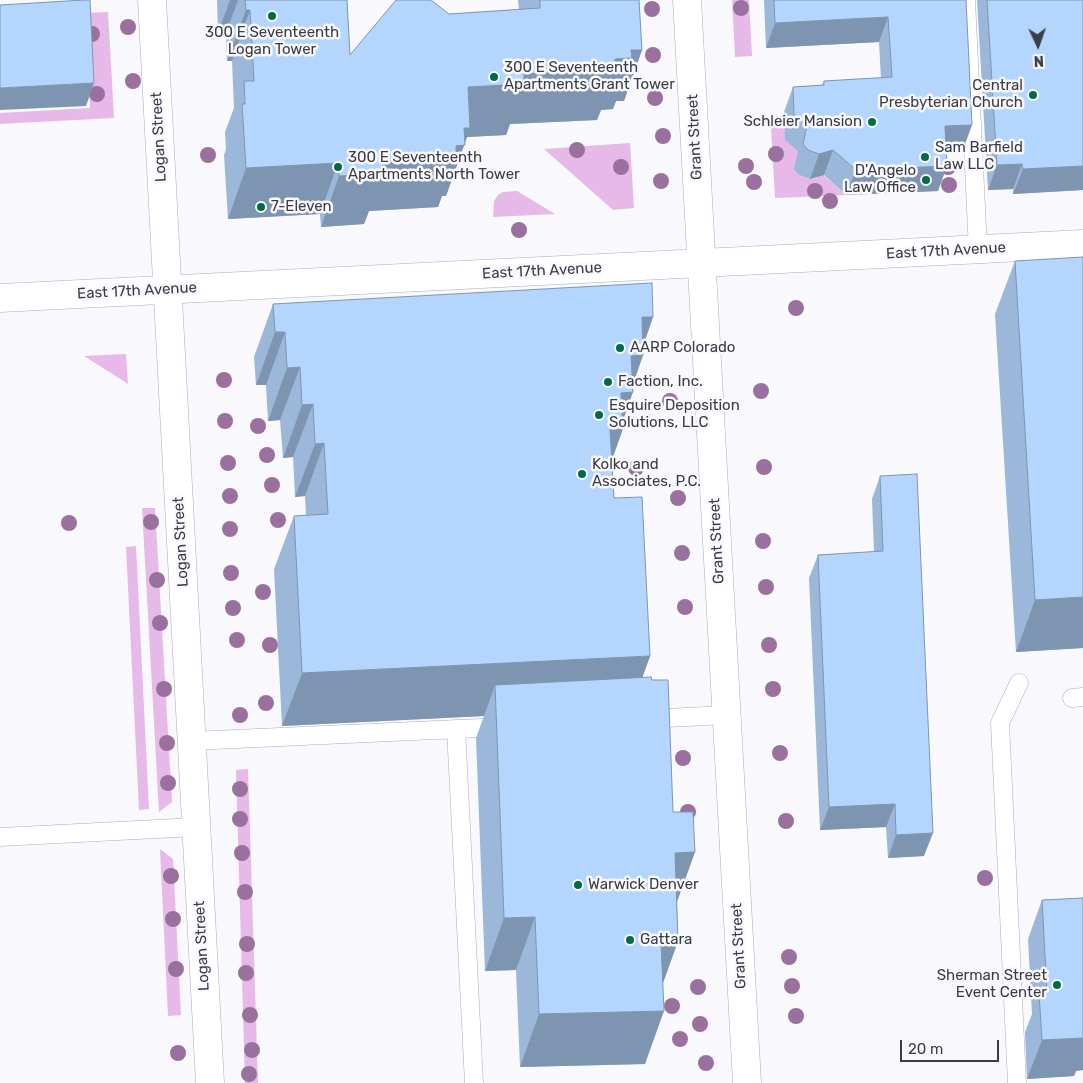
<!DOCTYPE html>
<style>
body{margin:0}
#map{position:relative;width:1083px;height:1083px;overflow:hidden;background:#f8f8fd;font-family:Rubik,sans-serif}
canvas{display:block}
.north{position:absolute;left:1013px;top:20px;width:50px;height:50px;-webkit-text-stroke:4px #f8f8fd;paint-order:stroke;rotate:177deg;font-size:14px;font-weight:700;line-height:20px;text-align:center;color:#3b3c44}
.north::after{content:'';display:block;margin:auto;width:18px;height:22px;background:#3b3c44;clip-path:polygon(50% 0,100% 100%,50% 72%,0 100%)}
.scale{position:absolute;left:900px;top:1040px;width:99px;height:22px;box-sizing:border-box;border:2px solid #3b3c44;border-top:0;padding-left:6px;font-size:15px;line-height:18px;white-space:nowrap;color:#3b3c44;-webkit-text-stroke:4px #f8f8fd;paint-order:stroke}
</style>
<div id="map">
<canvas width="1083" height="1083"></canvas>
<div class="north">N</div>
<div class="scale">20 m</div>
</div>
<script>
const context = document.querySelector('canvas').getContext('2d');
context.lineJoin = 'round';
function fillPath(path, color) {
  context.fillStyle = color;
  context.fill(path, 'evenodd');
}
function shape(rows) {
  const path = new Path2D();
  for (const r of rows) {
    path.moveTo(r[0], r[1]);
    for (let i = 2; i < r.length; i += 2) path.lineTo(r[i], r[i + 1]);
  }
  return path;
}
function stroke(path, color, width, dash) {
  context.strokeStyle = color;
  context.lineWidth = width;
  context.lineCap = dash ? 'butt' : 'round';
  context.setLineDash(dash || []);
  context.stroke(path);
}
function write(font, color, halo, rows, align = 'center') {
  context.font = font + ' Rubik,sans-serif';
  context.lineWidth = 5;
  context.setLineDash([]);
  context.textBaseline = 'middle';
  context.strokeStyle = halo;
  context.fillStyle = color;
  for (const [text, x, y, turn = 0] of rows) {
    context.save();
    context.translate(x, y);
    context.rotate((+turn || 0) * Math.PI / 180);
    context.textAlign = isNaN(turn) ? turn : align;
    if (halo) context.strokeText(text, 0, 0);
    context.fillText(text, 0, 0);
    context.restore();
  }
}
const green = shape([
 [732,0,749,0,752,56,735,57],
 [108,12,114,118,0,124,0,113,90,108,85,13],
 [784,125,800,154,799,175,810,179,816,178,821,173,846,195,775,198,771,127],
 [630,143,634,208,613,210,544,149],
 [517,191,555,214,493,217,494,201,498,195,503,192],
 [126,354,128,384,84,356],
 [142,508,155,508,172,802,159,812],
 [136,546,149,809,139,810,126,547],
 [248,769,258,1083,245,1083,236,770],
 [160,849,173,859,181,1015,168,1016]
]);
const lane = shape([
 [966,0,978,250],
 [1072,698,1083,697],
 [646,719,726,715],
 [456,729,474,1083],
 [191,741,503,727],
 [0,837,196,827],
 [1017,1083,1000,723,1019,683]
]);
const secondary = shape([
 [152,0,210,1083],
 [687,0,747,1083],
 [0,298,1083,244]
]);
const trees = [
 [741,8],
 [652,9],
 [128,27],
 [92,34],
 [653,55],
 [133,81],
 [97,94],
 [655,98],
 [663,136],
 [577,150],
 [776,154],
 [208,155],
 [746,166],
 [621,167],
 [948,167],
 [661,181],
 [754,182],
 [949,185],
 [815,191],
 [830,201],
 [519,230],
 [796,308],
 [224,380],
 [761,391],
 [670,401],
 [225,421],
 [258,426],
 [267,455],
 [228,463],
 [764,467],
 [636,468],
 [272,485],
 [230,496],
 [678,498],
 [278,520],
 [151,522],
 [69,523],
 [230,529],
 [763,541],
 [682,553],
 [231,573],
 [157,580],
 [766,587],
 [263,592],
 [685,607],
 [233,608],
 [160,623],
 [237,640],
 [270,645],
 [769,645],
 [164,689],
 [773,689],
 [266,703],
 [240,715],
 [167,743],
 [780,753],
 [683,758],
 [168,783],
 [240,789],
 [688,812],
 [240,819],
 [786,821],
 [242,853],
 [171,876],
 [985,878],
 [245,892],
 [173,919],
 [247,944],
 [789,957],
 [176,969],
 [246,973],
 [792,986],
 [698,987],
 [672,1006],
 [250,1015],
 [796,1016],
 [700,1024],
 [680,1039],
 [252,1050],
 [178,1053],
 [706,1063],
 [249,1074]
];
const wall = shape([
 [217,0,347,0,350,55,449,14,519,10,518,0,639,0,642,50,624,101,616,101,613,109,601,110,597,120,510,124,506,135,467,137,446,196,442,196,438,207,369,211,364,224,321,227,320,214,228,219,224,155,226,149,225,132,234,108,232,61,227,61,226,33,218,33],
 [764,0,966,0,963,150,946,151,938,191,846,195,824,175,810,179,799,175,794,169,798,151,785,140,784,112,793,87,822,85,824,81,881,78,879,42,766,48],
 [977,0,1083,0,1083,190,1013,194,1013,189,988,190],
 [1015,261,1083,648,1016,652,995,314],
 [273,304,653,317,643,346,643,355,633,385,612,460,614,498,650,656,642,678,673,812,695,852,677,902,678,941,663,983,645,1064,520,1067,516,970,485,971,476,738,484,716,282,726,274,569,294,516,306,515,305,496,295,497,293,457,283,458,280,420,268,421,266,385,256,385,254,357],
 [880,476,924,856,888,858,886,827,820,830,809,578,818,555,874,552,872,499],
 [1083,898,1083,1070,1076,1071,1074,1076,1027,1079,1025,1032,1032,1014,1028,939,1042,900]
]);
const shadedWall = shape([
 [230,0,238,0,226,33,218,33],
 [246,10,250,10,232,61,227,61],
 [888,17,879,42,766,48,775,23],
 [631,50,642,50,624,101,616,101,613,109,601,110,597,120,510,124,506,135,467,137,446,196,442,196,438,207,369,211,364,224,321,227,339,176,382,161,468,87,524,74,615,59],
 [94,83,86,106,0,110,0,88],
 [972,125,963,150,936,152,945,126],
 [833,150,824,175,810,179,819,154],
 [338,163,320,214,228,219,246,168],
 [1022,164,1013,189,988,190,997,165],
 [947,166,938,191,846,195,856,170],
 [1083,166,1083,190,1013,194,1023,169],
 [642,317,653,317,640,355,643,355,630,392,633,392,620,429,623,429,604,482,602,445],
 [275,332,285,332,266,385,256,385],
 [300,367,280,420,268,421,287,368],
 [313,404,293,457,283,458,302,405],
 [324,443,305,496,295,497,315,444],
 [1083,597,1083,648,1016,652,1035,600],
 [650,656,631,709,495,685,484,716,282,726,302,673],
 [895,804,886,827,820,830,829,807],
 [933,833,924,856,888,858,896,835],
 [695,852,676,904,675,853],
 [535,917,516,970,485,971,504,918],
 [678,941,659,994,661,942],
 [664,1011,645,1064,520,1067,539,1014],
 [1083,1038,1083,1070,1076,1071,1074,1076,1027,1079,1042,1040]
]);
const building = shape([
 [84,0,90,0,94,83,0,88,0,5,84,0],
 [245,0,347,0,350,55,396,0,431,0,449,14,540,8,540,0,639,0,642,50,631,50,632,58,615,59,616,69,524,74,524,84,468,87,470,128,464,128,465,145,456,146,456,156,382,161,383,173,339,176,338,163,246,168,242,104,245,104,244,81,254,81,250,10,246,10,245,0],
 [774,0,966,0,972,125,945,126,947,166,856,170,833,150,819,154,808,150,803,144,807,126,794,114,793,87,824,85,824,81,892,77,888,17,775,23,774,0],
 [987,0,1083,0,1083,166,1023,169,1022,164,997,165,987,0],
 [1083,257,1083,597,1035,600,1015,261,1083,257],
 [652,283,653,317,642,317,643,355,631,356,633,392,621,393,623,429,610,430,614,498,642,497,650,656,302,673,294,516,328,514,324,443,315,444,313,404,302,405,300,367,287,368,285,332,275,332,273,304,652,283],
 [917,474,933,833,896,835,895,804,829,807,818,555,883,551,880,476,917,474],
 [651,677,652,680,668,680,673,812,693,812,695,852,675,853,678,941,661,942,664,1011,539,1014,535,917,504,918,495,685,651,677],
 [1083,898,1083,1038,1042,1040,1039,993,1047,992,1042,900,1083,898]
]);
const markers = [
 [272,16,5,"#006c43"],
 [494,77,5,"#006c43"],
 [1033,95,5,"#006c43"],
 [872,122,5,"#006c43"],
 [925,157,5,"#006c43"],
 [338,167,5,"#006c43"],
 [926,180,5,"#006c43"],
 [261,207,5,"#006c43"],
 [620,348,5,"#006c43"],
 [608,382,5,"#006c43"],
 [599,415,5,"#006c43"],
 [582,474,5,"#006c43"],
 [578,885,5,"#006c43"],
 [630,940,5,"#006c43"],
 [1057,985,5,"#006c43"]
];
const poiNames = [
 ["300 E Seventeenth",272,33,"center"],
 ["Logan Tower",272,50,"center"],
 ["300 E Seventeenth",504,68],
 ["Apartments Grant Tower",504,85],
 ["Central",1023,86,"right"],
 ["Presbyterian Church",1023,103,"right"],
 ["Schleier Mansion",862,122,"right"],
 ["Sam Barfield",935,148],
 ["Law LLC",935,165],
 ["300 E Seventeenth",348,158],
 ["Apartments North Tower",348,175],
 ["D'Angelo",916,171,"right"],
 ["Law Office",916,188,"right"],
 ["7-Eleven",271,207],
 ["AARP Colorado",630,348],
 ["Faction, Inc.",618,382],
 ["Esquire Deposition",609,406],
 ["Solutions, LLC",609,423],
 ["Kolko and",592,465],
 ["Associates, P.C.",592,482],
 ["Warwick Denver",588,885],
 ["Gattara",640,940],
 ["Sherman Street",1047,976,"right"],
 ["Event Center",1047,993,"right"]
];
const streetNames = [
 ["Logan Street",159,137,-93],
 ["Grant Street",695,137,-93],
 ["East 17th Avenue",946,251,-3],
 ["East 17th Avenue",542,271,-3],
 ["East 17th Avenue",137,291,-3],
 ["Grant Street",717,541,-93],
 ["Logan Street",181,542,-93],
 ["Logan Street",202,946,-93],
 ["Grant Street",739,946,-93]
];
fillPath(green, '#e7b9e8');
stroke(lane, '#a9acc0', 19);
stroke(secondary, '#a9acc0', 29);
stroke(lane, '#fff', 18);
stroke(secondary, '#fff', 28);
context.fillStyle = '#99709e';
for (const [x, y] of trees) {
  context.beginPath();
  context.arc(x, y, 8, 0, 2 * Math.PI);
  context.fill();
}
fillPath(wall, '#9bb7da');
fillPath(shadedWall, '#7e95b1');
fillPath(building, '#b4d5fd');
stroke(building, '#7e95b1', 1);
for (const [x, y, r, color] of markers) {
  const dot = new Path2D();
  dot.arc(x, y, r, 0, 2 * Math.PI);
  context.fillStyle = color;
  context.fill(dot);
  stroke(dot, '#f8f8fd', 2);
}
write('15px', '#3b3c44', '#f8f8fd', poiNames, 'left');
write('15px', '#3b3c44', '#f8f8fd', streetNames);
</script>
